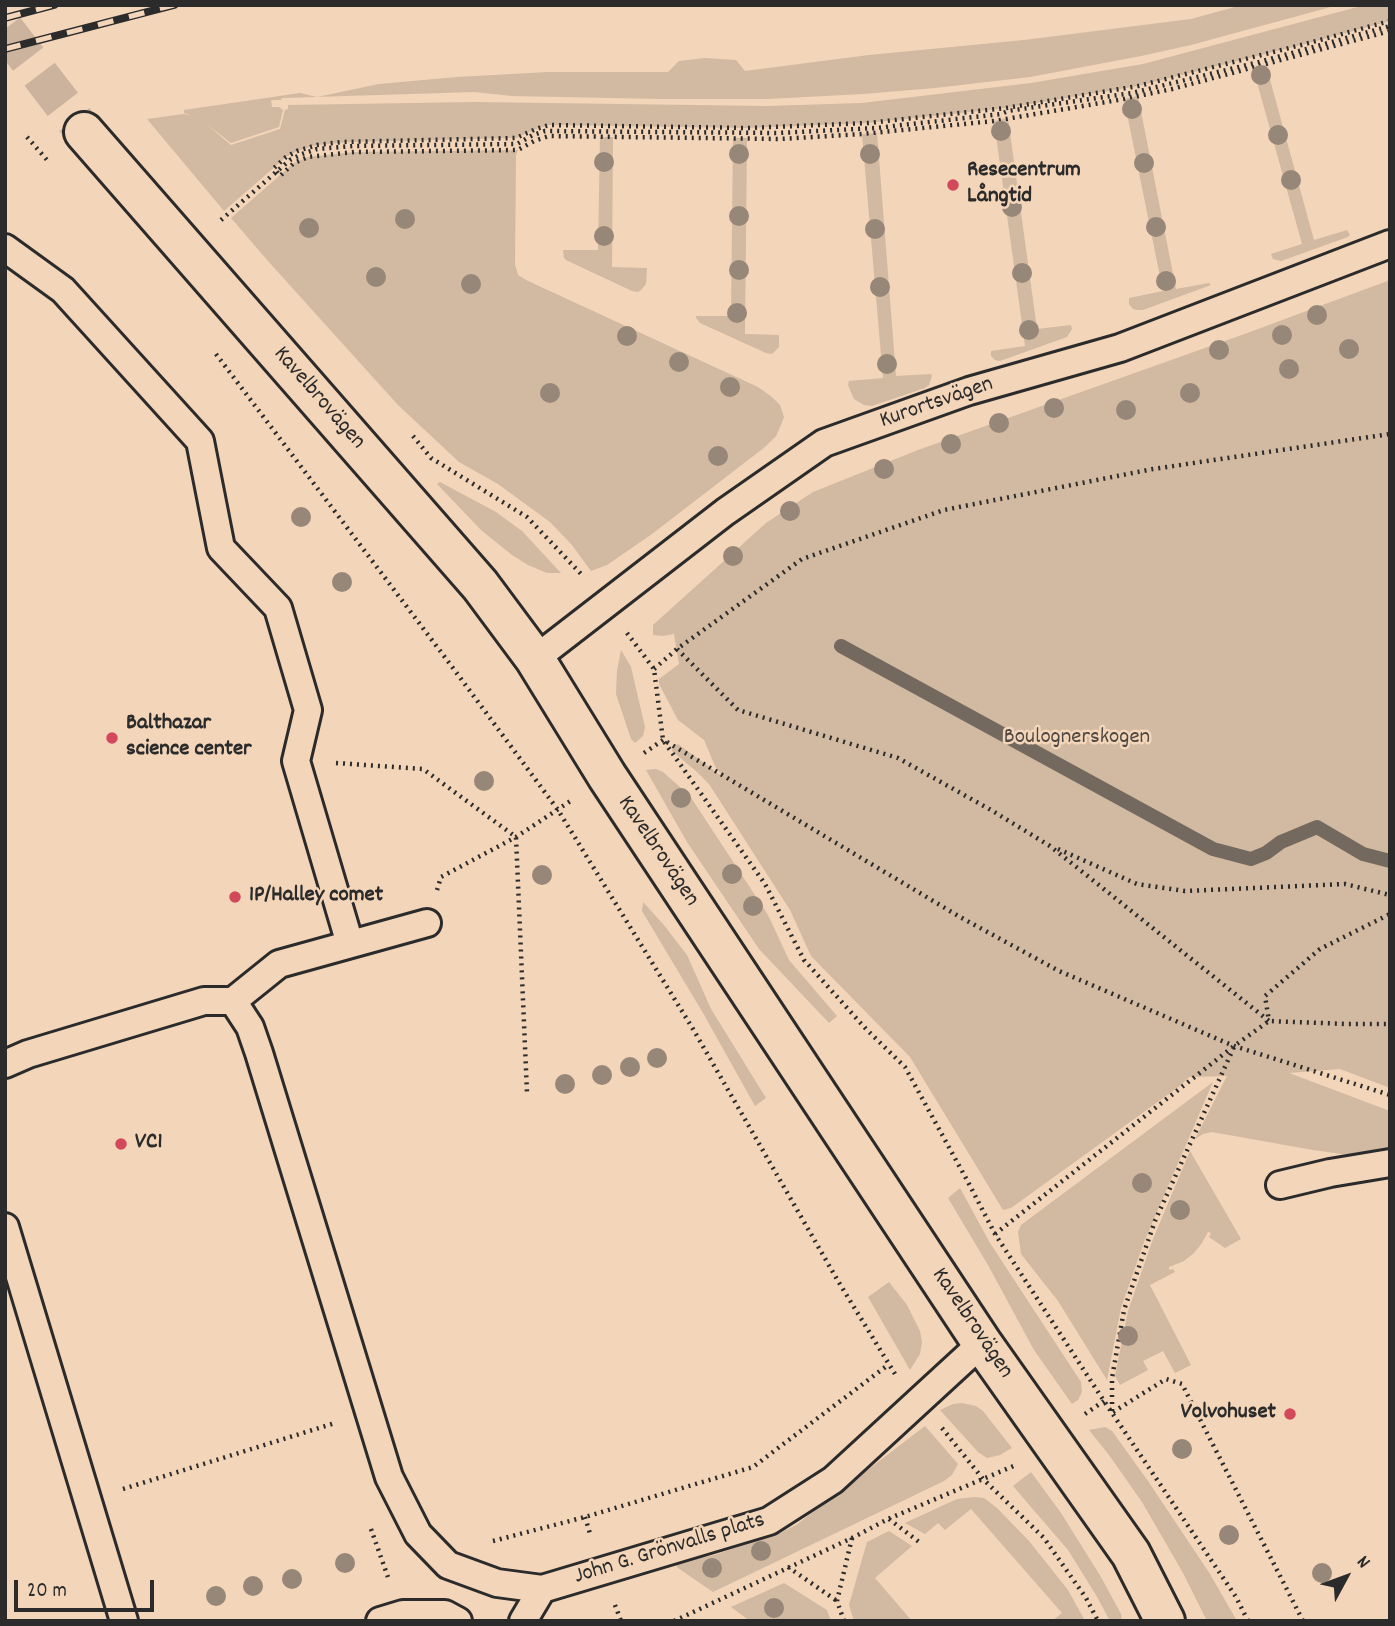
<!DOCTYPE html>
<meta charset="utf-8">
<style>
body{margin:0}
#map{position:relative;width:1395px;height:1626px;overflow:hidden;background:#f3d5b9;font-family:Dekko,sans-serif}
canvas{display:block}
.frame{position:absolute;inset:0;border:7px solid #2b2b2b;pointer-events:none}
.north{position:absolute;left:1311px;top:1542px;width:70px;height:70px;-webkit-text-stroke:5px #f3d5b9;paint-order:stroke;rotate:49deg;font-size:19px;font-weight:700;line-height:28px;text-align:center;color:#2b2b2b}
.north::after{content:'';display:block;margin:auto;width:24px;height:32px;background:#2b2b2b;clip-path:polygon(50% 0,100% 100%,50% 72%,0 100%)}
.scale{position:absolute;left:14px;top:1580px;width:140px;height:32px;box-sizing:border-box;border:4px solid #2b2b2b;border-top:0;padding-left:9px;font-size:21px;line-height:24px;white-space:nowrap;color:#2b2b2b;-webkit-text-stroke:5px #f3d5b9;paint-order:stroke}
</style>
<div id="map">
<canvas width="1395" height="1626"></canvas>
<div class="frame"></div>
<div class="north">N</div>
<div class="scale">20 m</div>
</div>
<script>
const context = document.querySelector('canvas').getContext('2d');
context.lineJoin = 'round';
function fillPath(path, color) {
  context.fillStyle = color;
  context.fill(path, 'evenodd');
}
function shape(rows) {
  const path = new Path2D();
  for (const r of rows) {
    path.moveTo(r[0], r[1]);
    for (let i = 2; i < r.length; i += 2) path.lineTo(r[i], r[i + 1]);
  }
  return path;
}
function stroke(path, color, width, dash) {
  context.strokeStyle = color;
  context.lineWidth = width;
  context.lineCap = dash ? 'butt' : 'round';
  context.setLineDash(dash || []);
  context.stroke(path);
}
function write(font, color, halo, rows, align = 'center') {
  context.font = font + ' Dekko,sans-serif';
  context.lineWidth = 5;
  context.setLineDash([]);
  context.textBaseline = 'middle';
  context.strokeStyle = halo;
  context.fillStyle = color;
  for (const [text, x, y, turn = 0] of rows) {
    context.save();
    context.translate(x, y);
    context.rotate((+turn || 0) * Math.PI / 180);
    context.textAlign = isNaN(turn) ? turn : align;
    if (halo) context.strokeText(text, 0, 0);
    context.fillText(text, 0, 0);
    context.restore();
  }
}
const green = shape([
 [1242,5,1338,5,1191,45,1141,56,1030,77,935,88,863,94,767,99,661,99,512,96,474,92,282,98,281,100,271,100,272,107,279,107,283,110,279,127,231,143,206,124,231,145,280,129,285,110,288,109,288,105,474,102,767,106,862,103,1031,83,1143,64,1365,5,1390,5,1390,21,1305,44,1138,86,1006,108,868,123,747,128,549,125,536,129,516,138,349,142,317,145,297,151,286,157,224,211,147,119,184,114,193,116,184,113,184,110,300,93,317,97,379,84,457,77,548,72,668,72,679,61,705,58,736,60,745,71,869,55,1024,40,1191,19],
 [1266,65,1314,240,1347,230,1350,235,1348,237,1281,261,1273,259,1271,254,1302,244,1253,68],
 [1138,96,1176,289,1209,283,1211,285,1143,310,1138,310,1133,309,1129,304,1129,298,1163,291,1124,99],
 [1008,118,1037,329,1071,325,1072,329,1067,337,1000,361,995,360,991,356,991,351,1025,346,994,121],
 [877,133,896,376,931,374,932,376,929,385,925,388,872,406,864,405,854,399,848,385,849,381,883,378,862,134],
 [600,137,613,137,612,267,647,268,646,284,641,290,638,292,632,291,566,260,564,258,563,250,598,250],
 [733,138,747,138,745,334,779,335,779,347,772,354,766,353,700,323,696,318,696,316,731,316],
 [518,150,516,155,515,264,518,275,528,281,758,387,772,397,780,405,784,417,781,425,776,436,765,447,652,534,607,565,591,571,572,545,550,522,498,484,459,462,398,405,268,261,231,218,294,163,308,157,354,152],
 [1390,280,1390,1088,1340,1069,1289,1073,1390,1111,1390,1157,1363,1157,1313,1150,1212,1132,1203,1134,1195,1139,1227,1076,1189,1077,1181,1085,1108,1138,1011,1208,1003,1210,910,1057,811,956,790,910,709,784,697,772,672,751,672,747,678,744,723,777,715,766,704,740,678,720,659,684,659,679,679,664,674,634,663,636,653,635,653,625,766,523,813,492,918,450,1250,332],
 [440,482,496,512,522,531,561,573,547,573,528,565,512,555,481,530,437,484],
 [621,650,631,667,645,727,643,736,635,743,631,739,616,694,617,671],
 [656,769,663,772,690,796,768,915,789,960,837,1016,829,1023,759,949,687,842,646,770],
 [643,902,663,924,687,955,711,1009,766,1098,755,1106,703,1013,642,911],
 [1213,1082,1144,1242,1121,1308,1107,1380,1058,1301,1021,1254,1018,1232,1021,1225,1029,1219],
 [1190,1151,1241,1239,1225,1248,1209,1237,1211,1233,1208,1232,1202,1243,1194,1253,1184,1261,1169,1267,1169,1270,1173,1269,1175,1272,1150,1285,1191,1365,1175,1373,1163,1351,1143,1361,1148,1370,1120,1385,1115,1376,1128,1311,1153,1239],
 [960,1188,990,1243,1081,1382,1082,1392,1078,1400,1072,1404,1034,1350,988,1265,948,1198],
 [889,1282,907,1305,920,1331,922,1342,920,1354,910,1370,868,1297],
 [962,1403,976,1406,983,1411,1012,1448,1000,1455,987,1458,978,1452,940,1410,953,1404],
 [925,1426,958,1464,952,1475,944,1481,713,1592,678,1568,675,1563,714,1555,780,1533,796,1525],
 [1105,1427,1112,1431,1148,1481,1210,1574,1237,1621,1207,1621,1183,1573,1142,1502,1109,1455,1089,1430],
 [1031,1472,1061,1513,1101,1577,1121,1614,1122,1621,1110,1621,1096,1595,1068,1550,1013,1486],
 [974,1497,984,1498,997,1508,1029,1541,1068,1590,1085,1621,1052,1621,1062,1613,971,1509,945,1530,938,1523,925,1534,905,1523,957,1499],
 [889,1531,912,1546,875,1578,912,1621,854,1621,849,1605,867,1542],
 [784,1583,827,1610,831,1621,750,1621,731,1607]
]);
const stream = shape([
 [841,646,1213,849,1251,859,1266,853,1281,842,1317,827,1363,854,1390,861]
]);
const secondaryTunnel = shape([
 [5,29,84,132]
]);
const path = shape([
 [1390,21,1305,44,1138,86,1006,108,868,123,747,128,549,125,536,129,516,138,341,142,317,145,297,151,286,157,274,168,280,176,294,163,308,157,354,152,518,150,534,141,549,136,780,139,862,134,994,121,1124,99,1172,89,1390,31],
 [27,137,47,160],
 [221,220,290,160,302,154,317,149,353,146,517,144,533,135,545,131,778,133,876,128,1001,114,1008,111,1132,93,1259,62,1390,26],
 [216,354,447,660,558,810,693,1029,838,1281,895,1374],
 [413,436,431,458,527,517,583,576],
 [627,633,654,669,663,740,765,884,804,960,866,1029,905,1067,968,1182,995,1234,1104,1401,1236,1597,1248,1621],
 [677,649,738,710,898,758,991,810,1050,846,1269,1021,1265,996,1320,949,1390,914],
 [654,669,677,649,802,559,944,510,1153,469,1390,434],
 [667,742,960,917,1059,971,1234,1046,1390,1095],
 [644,753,663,740],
 [336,763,423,769,516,837,527,1093],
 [1058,849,1137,884,1185,891,1345,884,1390,895],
 [437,890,441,877,516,837,572,800],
 [995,1234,1234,1046,1269,1021,1346,1024,1390,1024],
 [1112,1411,1112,1378,1124,1310,1155,1221,1234,1047],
 [1113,1412,1166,1379,1182,1384,1303,1621],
 [1085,1414,1104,1401],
 [942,1428,983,1479,1044,1538,1086,1598,1098,1621],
 [123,1489,335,1423],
 [585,1517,591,1537],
 [889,1519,919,1542],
 [371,1529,389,1580],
 [493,1541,585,1517,753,1467,888,1365],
 [788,1567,837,1601],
 [615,1605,621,1621],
 [674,1621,852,1538,888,1519,1016,1465],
 [844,1621,837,1601,852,1538]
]);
const service = shape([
 [5,248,63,290,200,441,221,548,278,608,308,710,296,761,350,944],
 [535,659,725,512,824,443,969,391,1120,348,1390,244],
 [233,1001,279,964,427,923],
 [5,1064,28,1054,204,1001,233,1001,250,1027,259,1053,389,1477,418,1534,448,1565,497,1583,542,1589],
 [1280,1185,1330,1173,1390,1163],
 [5,1227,124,1621],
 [380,1621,403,1614,445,1614,458,1621],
 [523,1621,542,1589,769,1521,833,1480,982,1343]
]);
const secondary = shape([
 [84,132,480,585,535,659,607,776,982,1343,1131,1554,1165,1621]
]);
const rail = shape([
 [5,18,54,5],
 [5,49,174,5]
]);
const trees = [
 [1261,75],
 [1132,109],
 [1001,131],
 [1278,135],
 [739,154],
 [870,154],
 [604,162],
 [1144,163],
 [1291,180],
 [1012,207],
 [739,216],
 [405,219],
 [1156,227],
 [309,228],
 [875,229],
 [604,236],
 [739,270],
 [1022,273],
 [376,277],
 [1166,281],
 [471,284],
 [880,287],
 [737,313],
 [1317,315],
 [1029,330],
 [1282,335],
 [627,336],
 [1349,349],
 [1219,350],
 [679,362],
 [887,364],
 [1289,369],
 [730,387],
 [550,393],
 [1190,393],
 [1054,408],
 [1126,410],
 [999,423],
 [951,444],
 [718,456],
 [884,469],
 [790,511],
 [301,517],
 [733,556],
 [342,582],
 [484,781],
 [681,798],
 [732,874],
 [542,875],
 [753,906],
 [657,1058],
 [630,1067],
 [602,1075],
 [565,1084],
 [1142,1183],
 [1180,1210],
 [1128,1336],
 [1182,1449],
 [1229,1535],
 [761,1551],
 [345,1563],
 [712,1568],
 [1322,1573],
 [292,1579],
 [253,1586],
 [216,1596],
 [774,1608]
];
const markers = [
 [953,185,7,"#d1495b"],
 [112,738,7,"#d1495b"],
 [235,897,7,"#d1495b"],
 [121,1144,7,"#d1495b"],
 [1290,1414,7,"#d1495b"]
];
const poiNames = [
 ["Resecentrum",967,172],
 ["Långtid",967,198],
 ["Balthazar",126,725],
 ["science center",126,751],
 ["1P/Halley comet",249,897],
 ["VC1",135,1144],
 ["Volvohuset",1276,1414,"right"]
];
const streetNames = [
 ["Kavelbrovägen",318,399,49],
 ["Kurortsvägen",937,404,-19],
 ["Kavelbrovägen",657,852,56],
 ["Kavelbrovägen",971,1324,56],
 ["John G. Grönvalls plats",670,1550,-17]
];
const parkNames = [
 ["Boulognerskogen",1077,739]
];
fillPath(green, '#d2b9a1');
stroke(stream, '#74695e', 14);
stroke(secondaryTunnel, '#cbb39d', 38, [38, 19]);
stroke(service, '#2b2b2b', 32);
stroke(secondary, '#2b2b2b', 44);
stroke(path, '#2b2b2b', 4.5, [2, 5]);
stroke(service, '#f3d5b9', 26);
stroke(secondary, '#f3d5b9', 38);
stroke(rail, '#2b2b2b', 8);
stroke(rail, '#f3d5b9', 5, [16]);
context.fillStyle = '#978778';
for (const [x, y] of trees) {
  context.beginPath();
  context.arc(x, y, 10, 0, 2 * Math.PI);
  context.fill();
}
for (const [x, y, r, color] of markers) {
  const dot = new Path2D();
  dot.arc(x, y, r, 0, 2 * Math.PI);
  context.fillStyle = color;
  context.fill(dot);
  stroke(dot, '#f3d5b9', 2.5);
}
write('bold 23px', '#2b2b2b', '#f3d5b9', poiNames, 'left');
write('23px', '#2b2b2b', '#f3d5b9', streetNames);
write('23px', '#4c4743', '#f3d5b9', parkNames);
</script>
